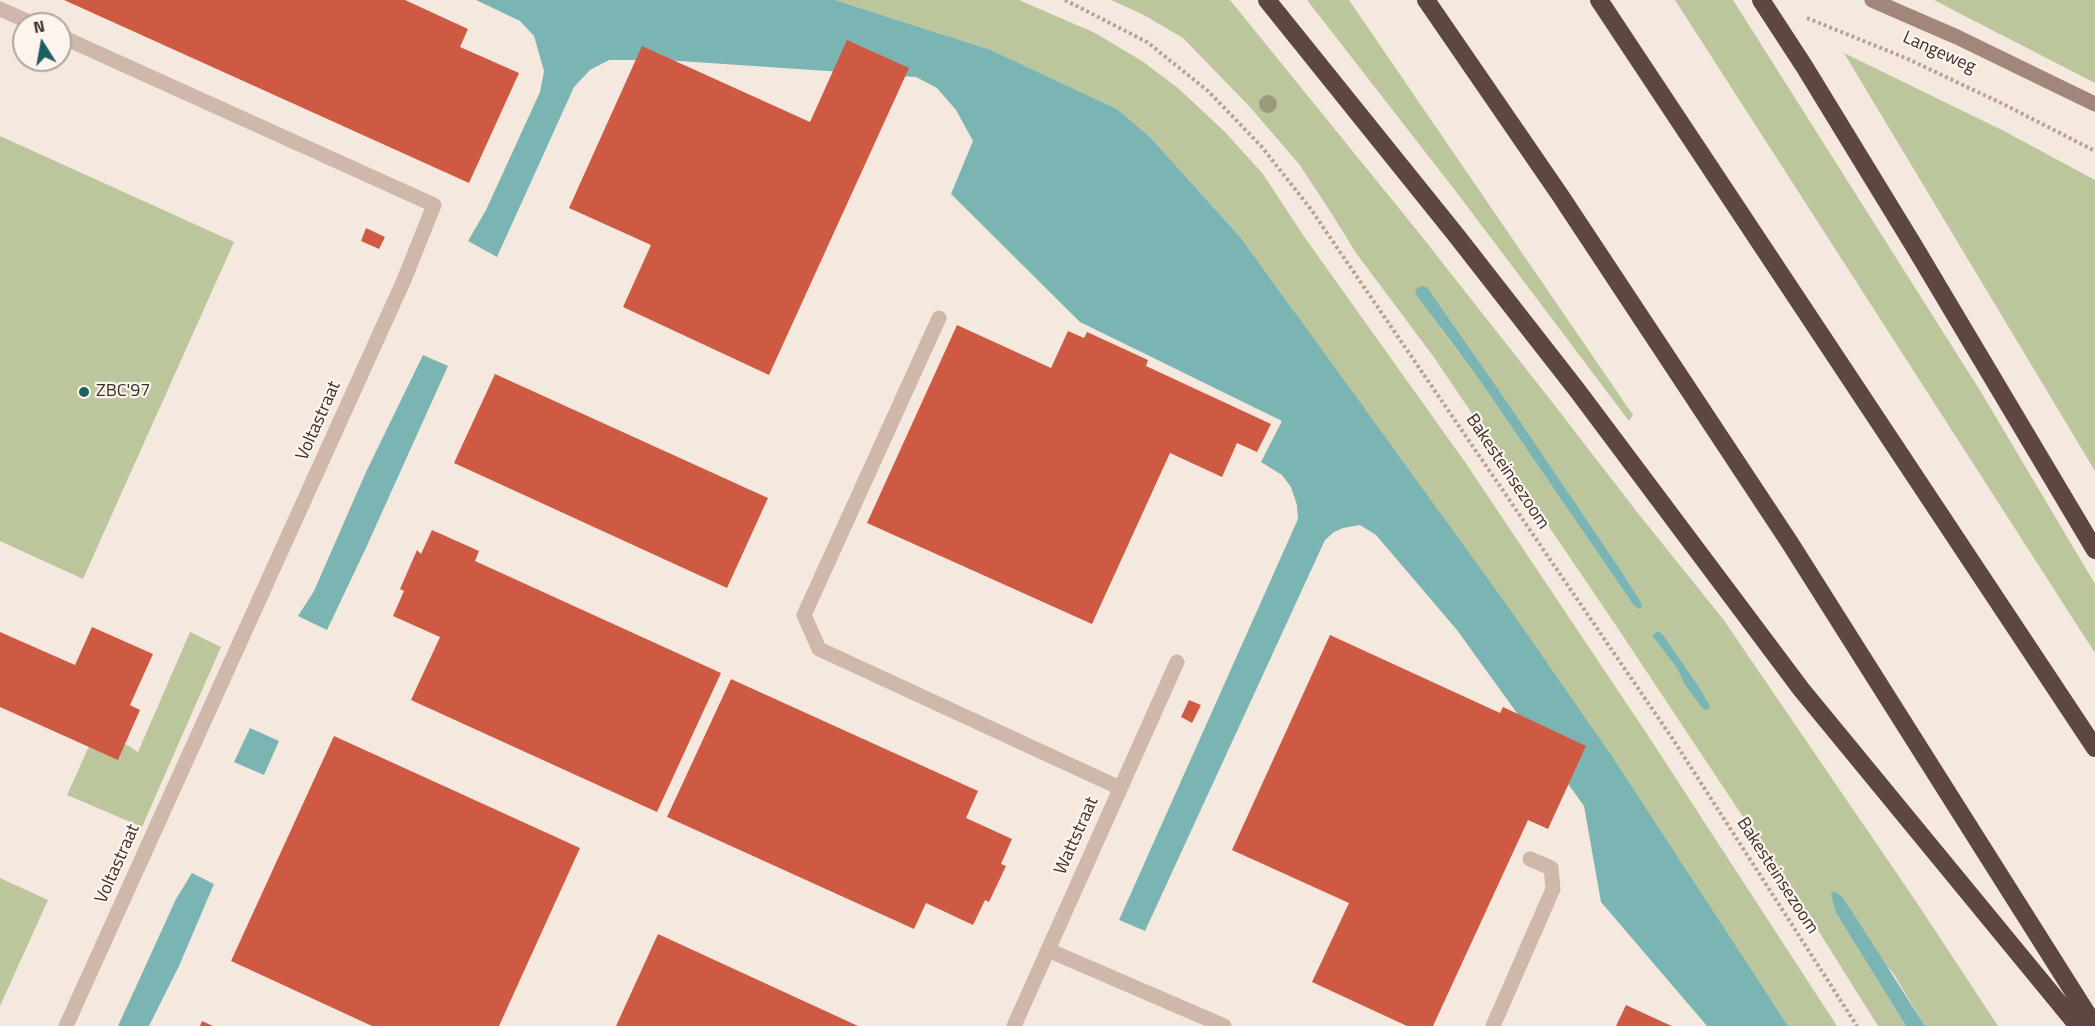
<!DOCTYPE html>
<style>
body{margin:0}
#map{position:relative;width:2095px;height:1026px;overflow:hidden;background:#f5e9df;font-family:"Titillium Web",sans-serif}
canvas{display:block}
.north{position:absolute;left:12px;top:12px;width:60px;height:60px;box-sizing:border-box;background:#fcf4ed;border:2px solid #afa59f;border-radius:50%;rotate:349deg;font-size:16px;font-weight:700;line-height:24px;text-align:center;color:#3c2e2a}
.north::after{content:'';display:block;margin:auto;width:21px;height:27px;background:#1b6160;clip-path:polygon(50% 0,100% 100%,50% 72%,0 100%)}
</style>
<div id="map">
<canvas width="2095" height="1026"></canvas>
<div class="north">N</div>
</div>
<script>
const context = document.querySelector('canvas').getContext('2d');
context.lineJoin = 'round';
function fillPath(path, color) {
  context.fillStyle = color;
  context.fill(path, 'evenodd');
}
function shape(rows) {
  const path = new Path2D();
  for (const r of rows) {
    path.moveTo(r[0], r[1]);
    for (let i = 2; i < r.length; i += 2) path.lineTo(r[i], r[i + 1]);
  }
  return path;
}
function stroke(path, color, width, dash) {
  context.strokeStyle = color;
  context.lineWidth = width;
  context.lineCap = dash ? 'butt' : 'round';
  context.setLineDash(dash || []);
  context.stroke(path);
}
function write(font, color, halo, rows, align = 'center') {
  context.font = font + ' "Titillium Web",sans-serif';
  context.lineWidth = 4.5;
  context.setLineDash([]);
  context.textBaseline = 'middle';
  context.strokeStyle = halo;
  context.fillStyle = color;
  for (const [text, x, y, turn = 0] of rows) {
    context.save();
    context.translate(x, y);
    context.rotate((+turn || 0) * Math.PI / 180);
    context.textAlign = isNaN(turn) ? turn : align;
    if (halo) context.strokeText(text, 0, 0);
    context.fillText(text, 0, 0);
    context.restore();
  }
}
const green = shape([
 [835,0,1019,0,1095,33,1142,61,1178,88,1225,132,1263,174,1303,235,1465,462,1647,734,1837,1026,1788,1026,1711,910,1291,307,1241,238,1150,137,1117,109,991,50],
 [1111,0,1230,0,1419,233,1556,407,1637,512,1723,619,1917,903,1998,1026,1925,1026,1893,973,1836,913,1906,1026,1878,1026,1816,927,1615,624,1433,356,1356,253,1330,211,1299,164,1249,106,1183,38,1142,14],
 [1432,294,1622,572,1641,602,1638,609,1634,606,1478,378,1447,337,1431,314],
 [1656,632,1660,632,1664,636,1697,684,1705,710,1685,685,1676,667,1652,636],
 [1307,0,1349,0,1633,415,1629,421,1454,189],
 [1675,0,1733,0,1981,392,2095,584,2095,653],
 [1934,0,2095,0,2095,83,1955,11],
 [1844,53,2002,130,2095,180,2095,471],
 [0,136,234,242,83,579,0,541],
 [190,632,221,647,142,827,67,795,96,731,129,746,138,752],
 [0,878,48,900,0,1006]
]);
const water = shape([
 [476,0,835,0,991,50,1117,109,1150,137,1241,238,1509,608,1613,758,1788,1026,1707,1026,1601,902,1584,806,1457,630,1376,535,1360,525,1343,528,1334,532,1325,540,1145,931,1119,920,1298,519,1297,505,1291,487,1282,475,1261,462,1282,421,1080,322,951,194,973,141,956,110,937,88,916,77,665,60,609,60,590,70,574,87,497,257,468,241,486,210,540,92,544,71,534,36,520,21],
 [1421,286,1427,287,1502,395,1622,572,1641,602,1642,607,1638,609,1634,606,1478,378,1415,293,1417,288],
 [423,355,448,366,365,550,327,630,298,616,314,591,366,472],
 [1656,632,1660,632,1664,636,1697,684,1710,706,1709,709,1705,710,1700,705,1685,685,1676,667,1652,636],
 [250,728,279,741,264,775,234,762],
 [192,873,214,884,179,966,149,1026,118,1026,176,899],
 [1834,891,1842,897,1851,910,1925,1026,1906,1026,1836,913,1831,894]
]);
const building = shape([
 [64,0,405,0,468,29,460,47,519,73,469,183],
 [847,40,909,68,769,375,623,307,651,245,569,208,642,46,810,122],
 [366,228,385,237,379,249,361,241],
 [957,325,1051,368,1068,331,1084,338,1087,332,1148,360,1146,366,1271,424,1257,452,1237,443,1222,477,1170,453,1092,624,867,523],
 [495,374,768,498,727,588,454,463],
 [432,530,479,551,475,561,721,673,657,812,411,700,440,637,393,616,404,591,400,589,417,550,421,554],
 [92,627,153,654,130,705,140,710,118,760,0,707,0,632,75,665],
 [1330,635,1500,713,1503,707,1586,746,1548,829,1528,820,1433,1026,1407,1026,1312,982,1349,903,1232,850],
 [731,679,978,791,966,818,1012,839,1001,864,1006,866,989,902,985,900,973,925,926,903,914,929,667,817],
 [1189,700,1201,705,1192,723,1181,717],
 [334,736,580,848,499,1026,372,1026,231,961],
 [658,934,858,1026,616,1026],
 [1626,1005,1665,1023,1672,1026,1616,1026],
 [202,1021,213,1026,200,1026]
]);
const path = shape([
 [1065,0,1147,42,1208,91,1261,146,1310,208,1674,741,1857,1026],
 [1807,18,1908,59,2003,104,2095,151]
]);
const service = shape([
 [939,318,804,615,819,649,1120,788],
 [1048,950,1224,1026],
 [1493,1026,1553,889,1551,868,1530,859]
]);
const minor = shape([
 [0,9,34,24],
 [60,36,434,205,404,280,66,1026],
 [1014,1026,1177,662]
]);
const secondary = shape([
 [1872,0,1957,37,2095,104]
]);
const motorway = shape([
 [1267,0,1456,235,1577,390,1801,689,2078,1026],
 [1426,0,1560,195,1790,543,2095,1026],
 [1599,0,2095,748],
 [1761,0,1804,66,1914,246,2095,550]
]);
const trees = [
 [1268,104]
];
const markers = [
 [84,392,6,"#1b6160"]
];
const streetNames = [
 ["Langeweg",1939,53,24],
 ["Voltastraat",319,421,-66],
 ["Bakesteinsezoom",1507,472,56],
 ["Wattstraat",1077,836,-66],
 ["Voltastraat",118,864,-66],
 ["Bakesteinsezoom",1777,876,57]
];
const poiNames = [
 ["ZBC'97",96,392]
];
fillPath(green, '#bcc69d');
fillPath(water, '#7bb5b3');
fillPath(building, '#cf5a43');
stroke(path, '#bba193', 4, [3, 3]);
stroke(service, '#cfb8aa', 15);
stroke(minor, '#cfb8aa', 15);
stroke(secondary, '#a3867a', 15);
stroke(motorway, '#5d4740', 18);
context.fillStyle = '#999b7c';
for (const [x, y] of trees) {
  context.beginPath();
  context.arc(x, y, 9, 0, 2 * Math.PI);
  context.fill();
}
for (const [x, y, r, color] of markers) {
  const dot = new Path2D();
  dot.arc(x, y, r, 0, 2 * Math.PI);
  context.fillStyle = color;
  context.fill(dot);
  stroke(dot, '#fcf4ed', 2);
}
write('18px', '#3c2e2a', '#fcf4ed', streetNames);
write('18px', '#3c2e2a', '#fcf4ed', poiNames, 'left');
</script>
